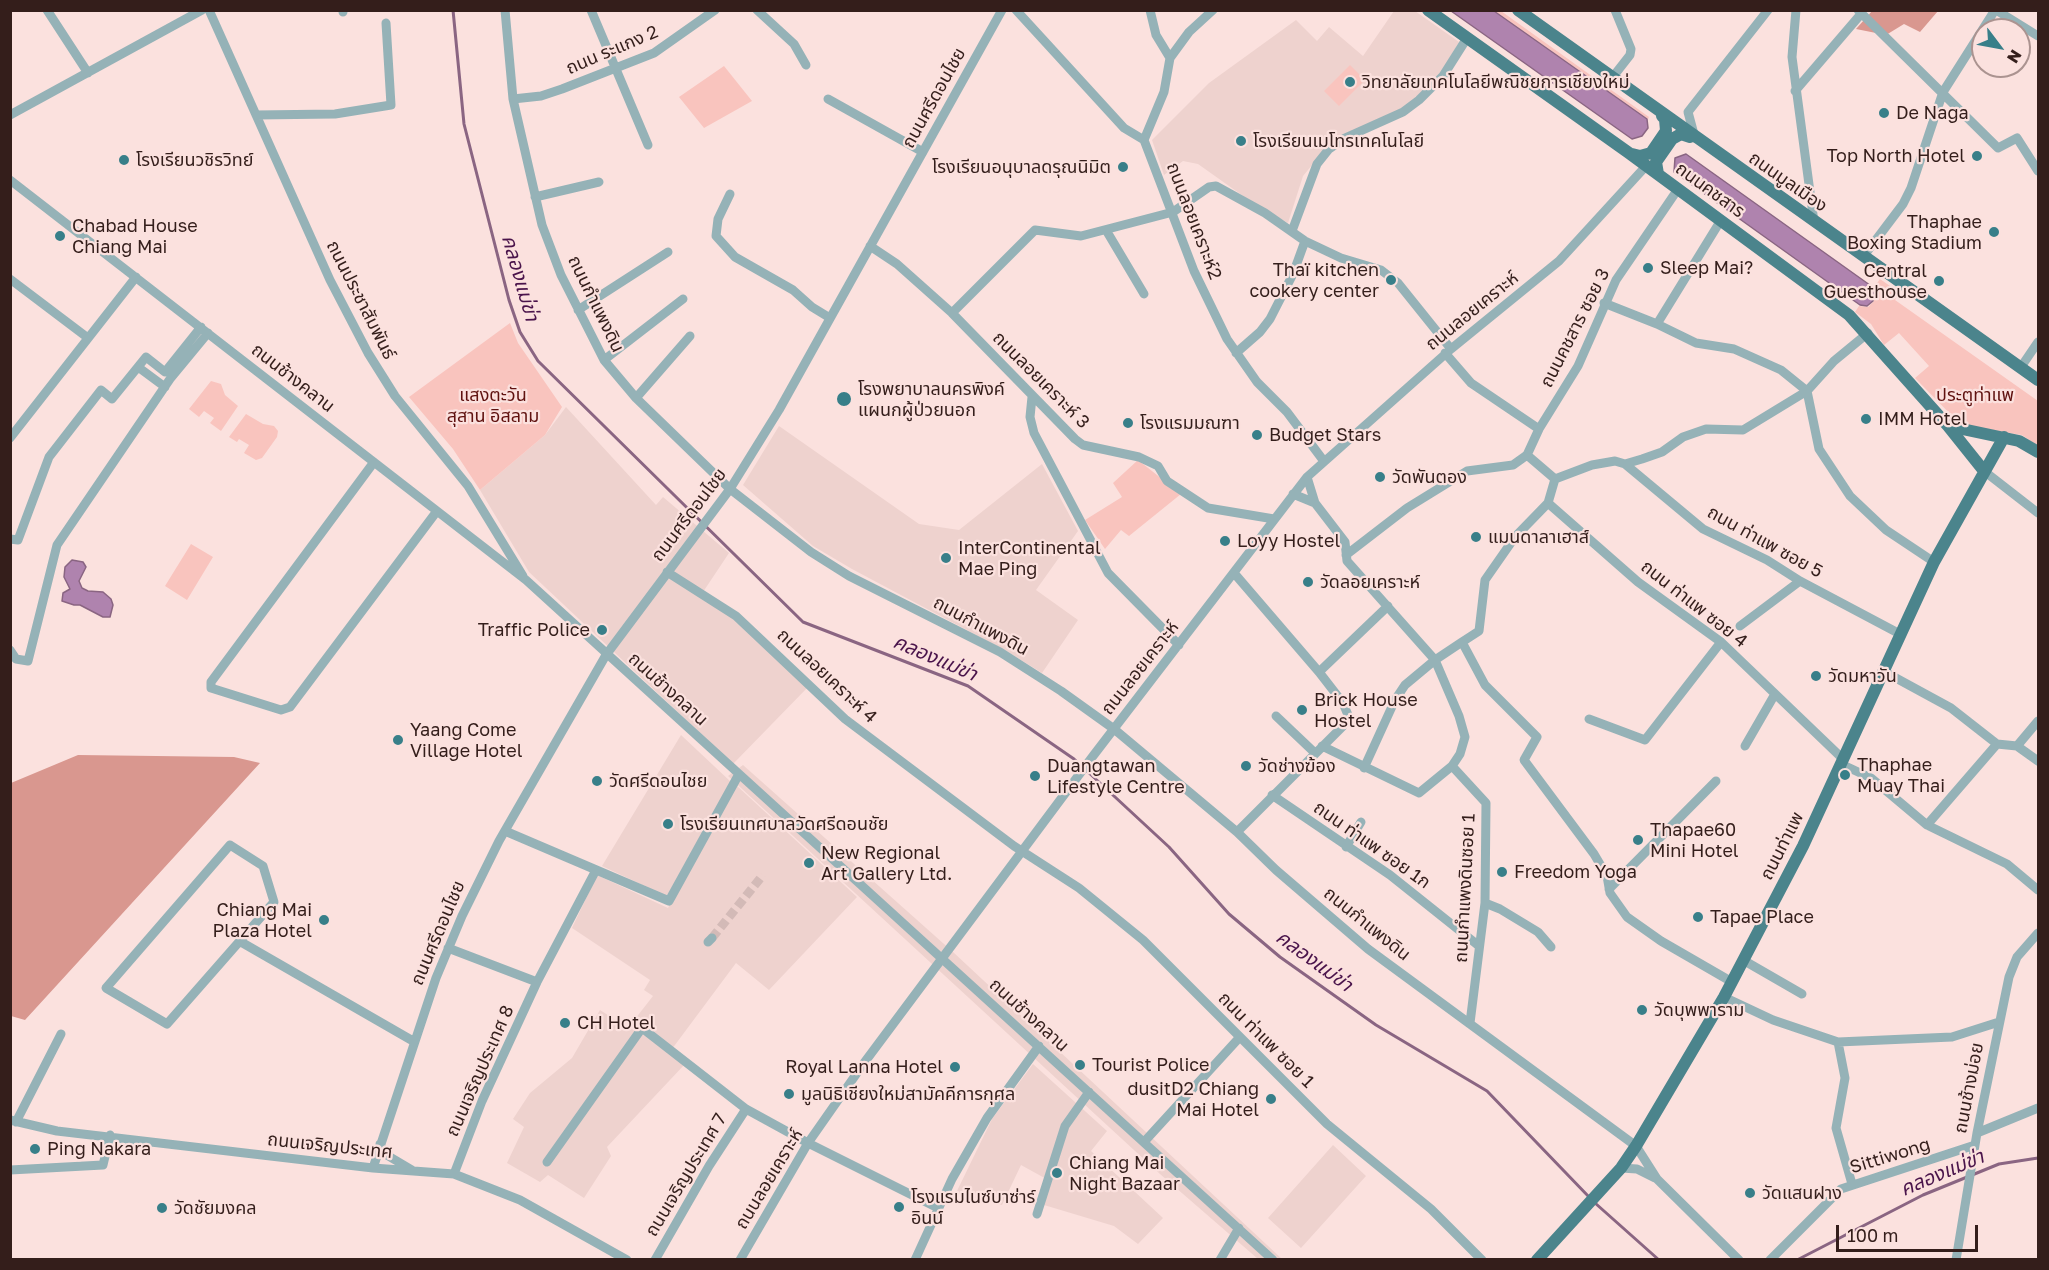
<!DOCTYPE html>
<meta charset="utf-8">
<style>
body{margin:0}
#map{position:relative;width:2049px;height:1270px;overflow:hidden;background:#fbe1de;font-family:"Golos Text",sans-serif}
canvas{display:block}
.frame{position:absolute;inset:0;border:12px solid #341e1b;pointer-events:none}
.north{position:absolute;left:1971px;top:18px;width:60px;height:60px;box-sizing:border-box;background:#fbe1de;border:2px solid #ab9390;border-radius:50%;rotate:122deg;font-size:16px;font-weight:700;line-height:24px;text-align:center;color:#341e1b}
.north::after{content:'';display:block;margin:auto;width:21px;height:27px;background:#387f89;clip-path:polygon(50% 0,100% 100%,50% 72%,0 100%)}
.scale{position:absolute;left:1836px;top:1225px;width:142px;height:27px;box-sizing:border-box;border:3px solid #341e1b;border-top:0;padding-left:8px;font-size:18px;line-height:21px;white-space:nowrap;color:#341e1b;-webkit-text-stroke:4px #fbe1de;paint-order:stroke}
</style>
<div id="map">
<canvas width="2049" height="1270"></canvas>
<div class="frame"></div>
<div class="north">N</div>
<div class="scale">100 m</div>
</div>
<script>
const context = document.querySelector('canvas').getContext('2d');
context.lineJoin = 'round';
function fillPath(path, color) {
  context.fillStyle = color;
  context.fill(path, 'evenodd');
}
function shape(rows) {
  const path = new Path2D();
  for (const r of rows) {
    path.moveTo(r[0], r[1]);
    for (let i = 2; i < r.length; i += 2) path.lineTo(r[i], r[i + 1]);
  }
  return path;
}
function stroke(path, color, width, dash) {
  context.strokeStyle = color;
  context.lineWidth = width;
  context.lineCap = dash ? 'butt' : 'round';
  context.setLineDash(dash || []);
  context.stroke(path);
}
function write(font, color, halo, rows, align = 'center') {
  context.font = font + ' "Golos Text","Noto Sans Thai",sans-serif';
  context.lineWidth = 4.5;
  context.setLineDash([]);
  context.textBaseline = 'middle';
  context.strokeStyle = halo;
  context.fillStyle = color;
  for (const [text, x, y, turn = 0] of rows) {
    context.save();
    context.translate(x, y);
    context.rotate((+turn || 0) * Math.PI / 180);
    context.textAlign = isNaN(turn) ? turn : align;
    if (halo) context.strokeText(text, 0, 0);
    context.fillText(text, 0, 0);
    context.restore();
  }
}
const built = shape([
 [1394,11,1415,11,1459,42,1441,73,1418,97,1394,114,1331,142,1303,176,1288,223,1253,203,1198,164,1183,161,1164,175,1152,140,1209,83,1296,20,1317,41,1329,27,1363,56],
 [566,407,656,505,663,497,729,553,701,595,736,620,808,687,733,764,529,572,480,490,545,435],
 [779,426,919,524,959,530,1042,464,1078,531,1036,590,1078,620,1042,673,1008,652,852,569,813,546,743,485],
 [681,735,731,782,673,890,666,896,602,866],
 [743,765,953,952,1282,1259,1258,1259,1160,1174,728,776],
 [735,784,857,897,769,990,736,963,669,1053,685,1064,607,1147,611,1156,584,1198,548,1175,540,1182,507,1163,524,1127,513,1119,530,1093,572,1058,600,1010,628,1028,653,996,644,990,650,980,572,928,597,875,668,908],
 [1033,1064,1107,1131,1091,1151,1163,1218,1138,1244,1114,1226,1044,1205,1050,1181,1021,1165,1002,1205,956,1193,992,1119],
 [1333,1145,1366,1176,1301,1248,1268,1218]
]);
const green = shape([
 [1495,11,1501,11,1649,117,1648,119],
 [1350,65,1365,80,1339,106,1324,91],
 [724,66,752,101,704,128,679,97],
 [1880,279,1900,293,1895,300,2038,401,2038,446,2022,435,1968,427,1957,421,1915,378,1929,366,1899,333,1884,345,1871,324,1855,312,1859,306,1868,307,1874,301,1875,286],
 [510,323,518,343,562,407,545,435,480,490,453,449,409,397],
 [211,381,221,384,225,395,238,406,221,431,210,423,214,418,204,411,199,417,189,409],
 [246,414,263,424,274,426,278,431,277,437,262,458,256,460,244,453,249,445,239,439,237,442,229,437],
 [1138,460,1181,494,1129,536,1121,530,1105,549,1085,520,1122,497,1113,483],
 [191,544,213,557,187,600,165,586]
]);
const forest = shape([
 [1872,11,1938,11,1920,32,1904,24,1886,35,1856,29],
 [78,755,234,757,260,763,25,1020,11,1016,11,783]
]);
const water = shape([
 [1451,11,1494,11,1647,119,1648,128,1642,136,1632,139,1451,11],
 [1686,154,1874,288,1873,301,1867,306,1860,305,1674,172,1675,158,1686,154],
 [72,560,83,562,86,567,79,581,82,588,88,591,103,592,111,599,113,605,110,617,103,617,80,605,74,605,62,601,63,593,70,589,64,577,65,567,72,560]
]);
const stream = shape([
 [453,10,464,124,509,300,520,332,538,361,803,622,968,686,1074,759,1169,847,1229,914,1280,957,1376,1025,1487,1091,1590,1198],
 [1595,1203,1659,1260],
 [1797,1260,1923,1195,1999,1164,2038,1158]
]);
const minorTunnel = shape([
 [712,938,763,875]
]);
const minor = shape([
 [47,10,88,73],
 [209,10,330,280,368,353,395,396,468,486,523,576],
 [343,10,343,12],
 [505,10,513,99,542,225,561,275,604,360,636,398,730,489,811,552,849,576,1000,652,1061,691,1114,729,1237,832,1276,870,1368,949,1636,1146,1657,1179,1739,1260],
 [591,10,648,145],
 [757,10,794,44,806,65],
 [1016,10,1124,128,1144,140,1194,271,1227,339,1257,382,1287,412,1323,460],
 [1150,10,1156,35,1170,58],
 [1796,10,1792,57,1814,222],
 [1858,10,1998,148,2017,138,2038,171],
 [1996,10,2038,36],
 [1612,78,1630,55,1631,49,1615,10],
 [1795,91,1861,14],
 [513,99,541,96,562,89,654,53,715,10],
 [828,99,923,152],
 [10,115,202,10],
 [256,115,335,114,391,105,386,23],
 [1695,138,1688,112,1768,10],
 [1144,140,1164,92,1170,58,1189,32,1213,10],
 [10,180,526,580,1273,1260],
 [730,194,718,219,716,236,735,257,793,290,812,307,830,318],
 [535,197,599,182],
 [1106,230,1144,294],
 [1292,231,1317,164,1329,149,1345,138,1403,112,1419,100,1443,76,1467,38],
 [870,246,897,264,952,313,1075,439,1083,445,1139,457,1158,466,1167,481,1208,508,1274,519],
 [1863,257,1903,204,1911,188,1943,92,1995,10],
 [10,279,88,338],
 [1604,303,1657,324,1696,343,1734,349,1781,370,1807,391,1819,449,1850,496,1886,530,1934,562],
 [578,310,668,252],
 [952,313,1035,230,1081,236,1173,212,1209,187,1216,186,1265,213,1305,241,1341,258,1381,270,1398,283,1451,349],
 [1657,324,1721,220],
 [1236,353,1260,332,1270,319,1293,274,1305,241],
 [1445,353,1471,383,1539,429],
 [604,360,683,299],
 [138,367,165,387],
 [2021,367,2038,342],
 [1032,397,1030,417,1034,433,1108,573,1179,645],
 [636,398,690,336],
 [10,438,136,277],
 [374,462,211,682,211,688,281,710,290,707,437,511],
 [1625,464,1703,529,1767,560,1800,581,1900,634],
 [1984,471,2038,513],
 [1307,477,1315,503,1345,542,1347,561,1435,660,1459,716,1465,737,1460,754,1452,766,1419,793,1322,746],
 [1555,479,1548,503,1515,537,1485,580,1479,631,1462,642,1485,685,1537,737,1524,760,1594,854,1607,876,1610,893,1627,917,1661,941,1732,982],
 [1555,479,1592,465,1615,461,1625,464,1642,459,1662,452,1683,437,1706,429,1743,430,1807,391,1834,361,1868,333],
 [1555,479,1527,455,1539,429,1578,366,1616,280,1678,189],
 [1293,494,1315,503],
 [1548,503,1638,582,1721,642,1843,759],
 [10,539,18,540,49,457,101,390,112,399,146,357,165,372,201,327],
 [1346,555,1407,508,1467,471,1513,465,1527,455],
 [667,572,736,616,845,719,1014,846,1079,888,1143,940,1327,1124,1431,1209,1482,1260],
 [1234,573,1319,672,1343,703,1348,715,1343,726,1237,832],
 [1740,626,1800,581],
 [10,650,16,659,28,661,57,545,170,379,208,333],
 [1883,671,1951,708,1997,744,2017,746,2038,761],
 [1319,672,1388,606],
 [1276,716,1315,753],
 [1589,719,1645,740,1721,642],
 [1745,746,1775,694],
 [2017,746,2038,721],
 [1841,764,1871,778,1927,825,2007,864,2038,890],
 [1452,766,1486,803,1485,903,1470,1023],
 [1364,768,1395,700,1405,685,1435,660,1462,642],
 [1272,795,1390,875,1479,946],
 [1927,825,1997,744],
 [505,831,669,901,739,774],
 [230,845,263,866,274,902,167,1024,106,988,230,845],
 [1346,847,1361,822],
 [1609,889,1716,781],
 [1485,903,1500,909,1538,932,1551,947],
 [241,942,413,1041],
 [708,942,712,938],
 [448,948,537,982],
 [1743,960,1802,994],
 [1724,997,1773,1020,1838,1042,1952,1037,1999,1022],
 [1838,1042,1845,1078,1836,1128,1852,1184],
 [10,1120,57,1131,373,1168,454,1174,520,1200,627,1260],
 [16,1122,61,1034],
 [1977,1133,2038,1108],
 [1144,1142,1239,1038],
 [380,1144,385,1154,412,1170],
 [547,1162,642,1028,746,1109,808,1143,938,1208],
 [373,1168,436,978,462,916,499,841,606,655,730,489,779,410,1002,10],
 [1621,1168,1637,1169,1655,1178],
 [10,1170,103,1165,110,1135],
 [454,1174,482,1101,537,982,596,870],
 [1037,1214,1065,1126,1089,1092],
 [655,1260,709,1166,746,1109],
 [740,1260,808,1143,864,1063,1093,756,1307,477,1451,349,1559,261,1646,166],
 [915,1260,952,1179,987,1118,1039,1046],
 [1220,1260,1239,1228],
 [1770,1260,1841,1189,1975,1145],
 [1956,1260,1977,1133,2009,977,2017,957,2038,933]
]);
const major = shape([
 [1428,10,1629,153,1849,315,1948,426,1984,471],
 [1518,10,2038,380],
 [1632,154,1640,156,1651,153,1666,131,1665,119,1662,116],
 [1658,174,1656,162,1672,139,1681,134,1690,137],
 [1948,426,2019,441,2038,452],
 [1537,1260,1621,1168,1636,1146,1724,997,1803,846,1934,562,2004,437]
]);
const markers = [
 [1350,82,6,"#387f89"],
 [1884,113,6,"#387f89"],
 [1241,141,6,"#387f89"],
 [1977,156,6,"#387f89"],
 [124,160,6,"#387f89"],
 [1123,167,6,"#387f89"],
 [1994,232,6,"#387f89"],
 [60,236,6,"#387f89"],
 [1648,268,6,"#387f89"],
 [1391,280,6,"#387f89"],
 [1939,281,6,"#387f89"],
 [844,399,8,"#387f89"],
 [1866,419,6,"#387f89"],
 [1128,423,6,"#387f89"],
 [1257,435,6,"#387f89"],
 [1380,477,6,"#387f89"],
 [1476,537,6,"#387f89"],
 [1225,541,6,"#387f89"],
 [946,558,6,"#387f89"],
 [1308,582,6,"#387f89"],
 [602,630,6,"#387f89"],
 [1816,676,6,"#387f89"],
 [1302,710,6,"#387f89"],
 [398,740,6,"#387f89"],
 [1246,766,6,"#387f89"],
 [1845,775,6,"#387f89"],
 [1035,776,6,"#387f89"],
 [597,781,6,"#387f89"],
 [668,824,6,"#387f89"],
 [1638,840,6,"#387f89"],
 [809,863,6,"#387f89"],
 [1502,872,6,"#387f89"],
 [1698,917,6,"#387f89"],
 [324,920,6,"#387f89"],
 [1642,1010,6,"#387f89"],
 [565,1023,6,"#387f89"],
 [1080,1065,6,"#387f89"],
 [955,1067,6,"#387f89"],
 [789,1094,6,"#387f89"],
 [1271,1099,6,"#387f89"],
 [35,1149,6,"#387f89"],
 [1057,1173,6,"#387f89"],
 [1750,1193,6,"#387f89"],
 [899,1207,6,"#387f89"],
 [162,1208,6,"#387f89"]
];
const streetNames = [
 ["ถนน ระแกง 2",612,50,-23],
 ["ถนนศรีดอนไชย",934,98,-61],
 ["ถนนมูลเมือง",1788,182,35],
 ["ถนนคชสาร",1710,190,36],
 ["ถนนลอยเคราะห์2",1194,221,69],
 ["ถนนประชาสัมพันธ์",361,300,63],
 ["ถนนกำแพงดิน",596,304,64],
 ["ถนนลอยเคราะห์",1472,311,-39],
 ["ถนนคชสาร ซอย 3",1575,328,-63],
 ["ถนนช้างคลาน",293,378,38],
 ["ถนนลอยเคราะห์ 3",1041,380,45],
 ["ถนนศรีดอนไชย",689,515,-53],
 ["ถนน ท่าแพ ซอย 5",1765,542,29],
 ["ถนน ท่าแพ ซอย 4",1694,604,38],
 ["ถนนกำแพงดิน",981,626,28],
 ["ถนนลอยเคราะห์",1140,668,-52],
 ["ถนนลอยเคราะห์ 4",827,676,43],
 ["ถนนช้างคลาน",668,689,42],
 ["ถนน ท่าแพ ซอย 1ก",1372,845,35],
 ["ถนนท่าแพ",1782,846,-63],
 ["ถนนกำแพงดินซอย 1",1465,888,-87],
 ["ถนนกำแพงดิน",1367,924,39],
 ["ถนนศรีดอนไชย",438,933,-67],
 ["ถนนช้างคลาน",1029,1015,42],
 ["ถนน ท่าแพ ซอย 1",1266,1040,45],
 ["ถนนเจริญประเทศ 8",480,1071,-66],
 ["ถนนช้างม่อย",1969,1088,-79],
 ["ถนนเจริญประเทศ",330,1146,6],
 ["Sittiwong",1890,1156,-17],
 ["ถนนเจริญประเทศ 7",686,1175,-59],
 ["ถนนลอยเคราะห์",769,1179,-59]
];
const poiNames = [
 ["วิทยาลัยเทคโนโลยีพณิชยการเชียงใหม่",1362,82],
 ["De Naga",1896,113],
 ["โรงเรียนเมโทรเทคโนโลยี",1253,141],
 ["Top North Hotel",1965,156,"right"],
 ["โรงเรียนวชิรวิทย์",136,160],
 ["โรงเรียนอนุบาลดรุณนิมิต",1111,167,"right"],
 ["Thaphae",1982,222,"right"],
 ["Boxing Stadium",1982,243,"right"],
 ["Chabad House",72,226],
 ["Chiang Mai",72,247],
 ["Sleep Mai?",1660,268],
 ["Thaï kitchen",1379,270,"right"],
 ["cookery center",1379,291,"right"],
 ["Central",1927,271,"right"],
 ["Guesthouse",1927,292,"right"],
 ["โรงพยาบาลนครพิงค์",858,389],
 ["แผนกผู้ป่วยนอก",858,410],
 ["IMM Hotel",1878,419],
 ["โรงแรมมณฑา",1140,423],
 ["Budget Stars",1269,435],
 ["วัดพันตอง",1392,477],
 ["แมนดาลาเฮาส์",1488,537],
 ["Loyy Hostel",1237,541],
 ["InterContinental",958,548],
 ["Mae Ping",958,569],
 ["วัดลอยเคราะห์",1320,582],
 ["Traffic Police",590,630,"right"],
 ["วัดมหาวัน",1828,676],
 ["Brick House",1314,700],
 ["Hostel",1314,721],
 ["Yaang Come",410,730],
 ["Village Hotel",410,751],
 ["Thaphae",1857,765],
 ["Muay Thai",1857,786],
 ["Duangtawan",1047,766],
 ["Lifestyle Centre",1047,787],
 ["วัดช่างฆ้อง",1258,766],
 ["วัดศรีดอนไชย",609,781],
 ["โรงเรียนเทศบาลวัดศรีดอนชัย",680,824],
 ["Thapae60",1650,830],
 ["Mini Hotel",1650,851],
 ["New Regional",821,853],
 ["Art Gallery Ltd.",821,874],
 ["Freedom Yoga",1514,872],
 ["Chiang Mai",312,910,"right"],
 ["Plaza Hotel",312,931,"right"],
 ["Tapae Place",1710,917],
 ["วัดบุพพาราม",1654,1010],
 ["CH Hotel",577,1023],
 ["Tourist Police",1092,1065],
 ["Royal Lanna Hotel",943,1067,"right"],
 ["dusitD2 Chiang",1259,1089,"right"],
 ["Mai Hotel",1259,1110,"right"],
 ["มูลนิธิเชียงใหม่สามัคคีการกุศล",801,1094],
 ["Ping Nakara",47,1149],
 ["Chiang Mai",1069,1163],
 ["Night Bazaar",1069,1184],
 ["วัดแสนฝาง",1762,1193],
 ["โรงแรมไนซ์บาซ่าร์",911,1197],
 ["อินน์",911,1218],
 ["วัดชัยมงคล",174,1208]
];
const parkNames = [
 ["แสงตะวัน",493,395],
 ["สุสาน อิสลาม",493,416],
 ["ประตูท่าแพ",1975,395]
];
const waterNames = [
 ["คลองแม่ข่า",520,278,74],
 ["คลองแม่ข่า",935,658,23],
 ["คลองแม่ข่า",1314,961,36],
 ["คลองแม่ข่า",1942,1173,-23]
];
fillPath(built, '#eed2ce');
fillPath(green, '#f9c4be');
fillPath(forest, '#d9978f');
fillPath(water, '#af83ae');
stroke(water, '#8a6582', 1.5);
stroke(stream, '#8a6582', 3);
stroke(minorTunnel, '#d3bab7', 9, [9, 4.5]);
stroke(minor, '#95b2b7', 9);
stroke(major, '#4b848c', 12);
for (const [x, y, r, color] of markers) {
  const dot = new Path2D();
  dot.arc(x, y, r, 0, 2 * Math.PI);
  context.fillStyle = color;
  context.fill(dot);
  stroke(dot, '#fbe1de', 2);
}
write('18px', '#341e1b', '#fbe1de', streetNames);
write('18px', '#341e1b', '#fbe1de', poiNames, 'left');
write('18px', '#601210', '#fbe1de', parkNames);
write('italic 20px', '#4a144b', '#fbe1de', waterNames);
</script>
